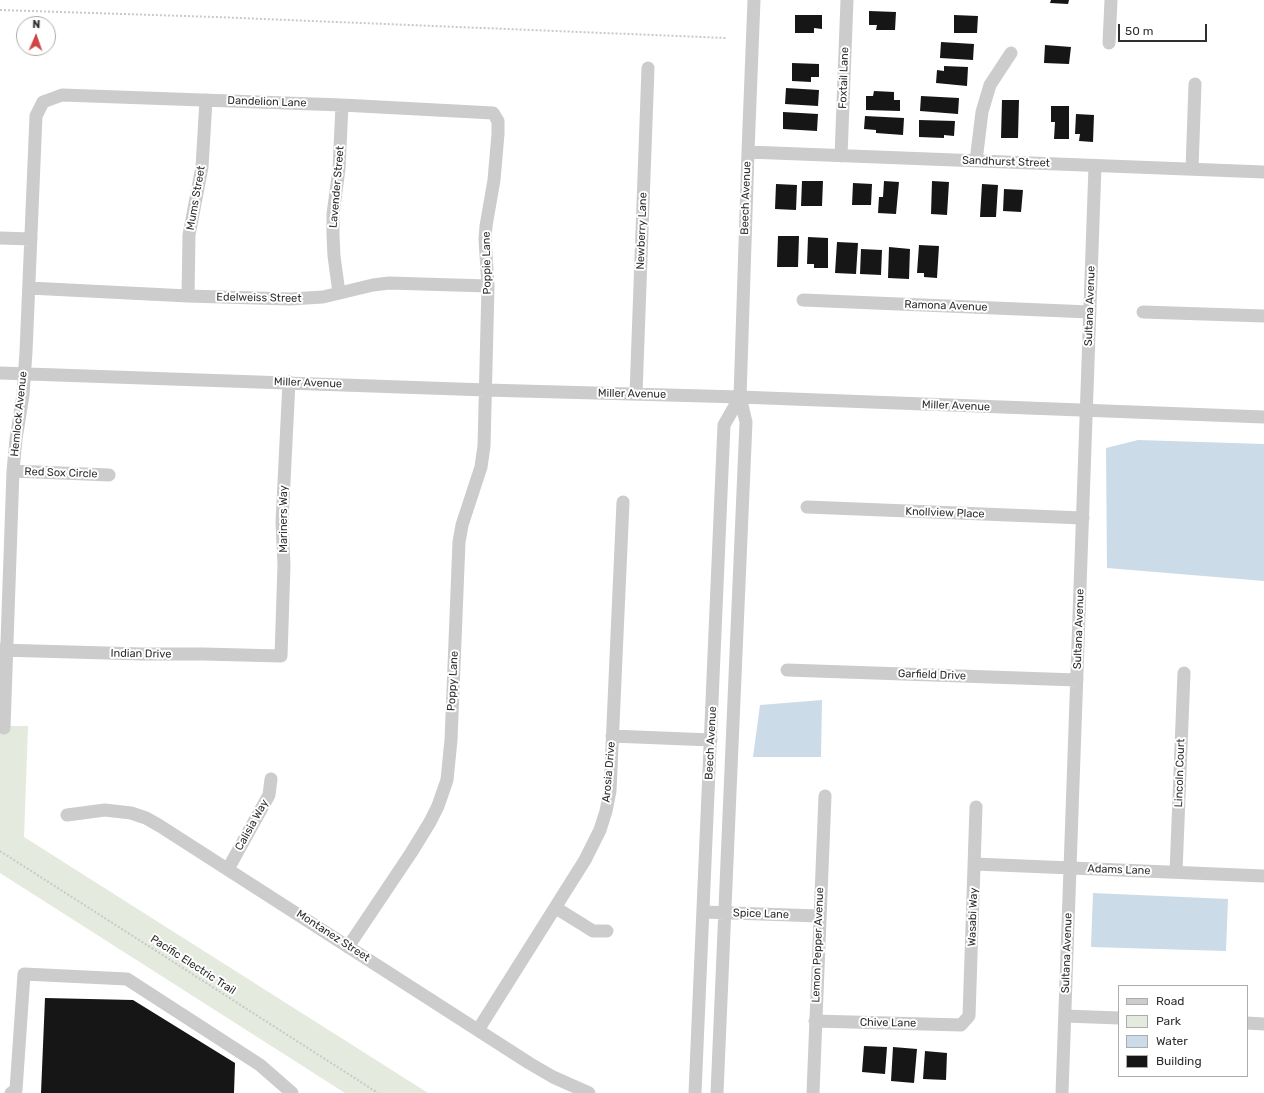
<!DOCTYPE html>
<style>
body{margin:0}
#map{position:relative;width:1264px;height:1093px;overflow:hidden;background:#fff;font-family:Rubik,sans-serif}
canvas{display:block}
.legend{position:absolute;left:1118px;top:985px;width:130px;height:92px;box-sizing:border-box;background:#fff;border:1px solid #acacac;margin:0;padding:5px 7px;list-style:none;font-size:12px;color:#2f2f2f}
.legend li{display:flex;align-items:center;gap:8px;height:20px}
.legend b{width:20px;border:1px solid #acacac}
.north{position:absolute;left:16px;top:16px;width:40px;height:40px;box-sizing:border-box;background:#fff;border:1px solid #acacac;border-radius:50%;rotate:2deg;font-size:11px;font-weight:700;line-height:16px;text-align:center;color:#2f2f2f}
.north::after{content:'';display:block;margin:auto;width:14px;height:18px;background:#d14546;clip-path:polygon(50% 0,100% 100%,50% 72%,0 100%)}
.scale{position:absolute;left:1118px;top:24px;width:89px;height:18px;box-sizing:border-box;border:2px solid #2f2f2f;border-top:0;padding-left:5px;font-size:12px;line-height:14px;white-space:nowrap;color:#2f2f2f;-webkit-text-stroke:3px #fff;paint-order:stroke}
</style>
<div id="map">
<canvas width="1264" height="1093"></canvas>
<ul class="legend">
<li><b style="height:5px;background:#ccc"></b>Road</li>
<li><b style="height:11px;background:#e4eade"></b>Park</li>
<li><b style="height:11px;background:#ccdbe8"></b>Water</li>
<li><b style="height:11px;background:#161616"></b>Building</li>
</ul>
<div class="north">N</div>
<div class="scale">50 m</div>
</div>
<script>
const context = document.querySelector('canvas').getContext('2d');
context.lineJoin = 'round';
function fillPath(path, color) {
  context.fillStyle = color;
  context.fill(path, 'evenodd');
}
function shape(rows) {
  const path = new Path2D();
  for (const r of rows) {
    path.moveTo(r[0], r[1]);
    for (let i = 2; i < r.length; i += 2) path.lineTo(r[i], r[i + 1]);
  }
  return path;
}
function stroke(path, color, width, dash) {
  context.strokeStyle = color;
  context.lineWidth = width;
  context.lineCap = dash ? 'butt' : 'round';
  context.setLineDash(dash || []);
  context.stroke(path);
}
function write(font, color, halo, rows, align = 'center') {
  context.font = font + ' Rubik,sans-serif';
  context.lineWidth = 4;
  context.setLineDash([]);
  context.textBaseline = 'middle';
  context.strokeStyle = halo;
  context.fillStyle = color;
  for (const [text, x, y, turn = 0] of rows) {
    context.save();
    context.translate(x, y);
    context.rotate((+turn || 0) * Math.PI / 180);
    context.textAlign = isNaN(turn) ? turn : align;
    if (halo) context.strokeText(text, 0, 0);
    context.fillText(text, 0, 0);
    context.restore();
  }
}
const green = shape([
 [0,726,28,726,24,837,428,1093,345,1093,0,873]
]);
const water = shape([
 [1138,440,1264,444,1264,581,1107,568,1106,448],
 [822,700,821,757,753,757,760,705],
 [1093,893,1228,899,1226,951,1091,947]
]);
const building = shape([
 [1051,0,1069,0,1068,4,1050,3],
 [869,11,896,12,895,30,876,30,877,25,869,25],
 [795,15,822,15,822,29,814,28,814,33,795,33],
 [954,15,978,16,977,33,954,33],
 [941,42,974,44,973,60,940,58],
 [1045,45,1071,47,1069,64,1044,63],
 [792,63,819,64,819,77,811,77,811,82,792,81],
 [944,66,968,67,967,86,936,83,937,70,944,71],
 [786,88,819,90,818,106,785,104],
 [874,91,894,92,894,100,900,100,900,111,866,110,866,96,873,96],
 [921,96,959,98,958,114,920,111],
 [1002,100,1019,100,1018,138,1001,138],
 [1051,106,1069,106,1069,139,1054,139,1055,122,1051,122],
 [783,112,818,114,817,131,783,129],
 [1076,114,1094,115,1093,142,1079,141,1080,134,1075,134],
 [865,116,904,118,903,135,876,133,876,130,864,129],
 [919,120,955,121,954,136,944,135,944,138,919,137],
 [802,181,823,181,822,206,801,206],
 [884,181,899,182,896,214,878,213,879,197,883,197],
 [932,181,949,182,947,215,931,214],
 [853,183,872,184,871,205,852,205],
 [776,184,797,185,796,210,775,209],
 [982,184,998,185,996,217,980,217],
 [1004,189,1023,190,1021,212,1003,211],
 [778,236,799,236,798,267,777,267],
 [808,237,828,238,828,268,814,268,814,264,807,264],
 [837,242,858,243,856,274,835,273],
 [919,245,939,246,937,278,924,277,924,273,917,273],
 [889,247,910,249,909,279,888,278],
 [861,249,882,250,881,275,860,274],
 [45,998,133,1000,235,1063,234,1093,41,1093],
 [864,1046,887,1047,885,1074,862,1072],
 [893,1047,917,1049,914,1083,891,1081],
 [925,1051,947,1053,946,1080,923,1079]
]);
const path = shape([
 [0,10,215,17,726,38],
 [0,851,378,1093]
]);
const minor = shape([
 [1109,43,1111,0],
 [748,152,1264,172],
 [841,156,847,0],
 [976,161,982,112,990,85,1011,53],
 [1192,169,1195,84],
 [0,238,31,239],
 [29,288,188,296,290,299,323,297,373,285,389,283,488,286],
 [339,293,334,256,333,235,333,214,339,169,342,105],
 [188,296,189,235,202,167,206,100],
 [803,300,1090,312],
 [1143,312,1264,316],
 [0,373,486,390,740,397,1264,417],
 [636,394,648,68],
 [13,471,109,475],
 [807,507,1083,518],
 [0,650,142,654,203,654,281,656,284,565,282,522,289,382],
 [787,670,1077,680],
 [4,728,13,471,16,439,23,395,26,352,36,116,43,102,62,95,342,105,493,113,498,121,498,134,494,180,486,226,485,239,488,286,484,446,481,467,462,525,459,542,451,740,447,780,438,806,430,822,411,853,348,947],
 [612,736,711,740],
 [67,815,105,810,131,813,146,818,160,826,529,1063,553,1077,589,1093],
 [975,864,1264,876],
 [228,869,269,795,271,779],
 [1176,872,1184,673],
 [556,908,593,931,607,931],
 [703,912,819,916],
 [1065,1016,1119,1018],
 [815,1021,961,1025,969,1016,976,807],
 [1247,1023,1264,1024],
 [478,1030,585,860,600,830,606,811,610,791,623,502],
 [11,1093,16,1090,24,974,127,979,260,1065,292,1093],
 [695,1093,724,425,740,397],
 [717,1093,746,422,740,397,748,152,754,0],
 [813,1093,825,796],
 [1062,1093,1095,166]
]);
const streetNames = [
 ["Foxtail Lane",844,78,-88],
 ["Dandelion Lane",267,102,2],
 ["Sandhurst Street",1006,162,2],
 ["Lavender Street",337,187,-85],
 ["Mums Street",196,198,-80],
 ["Beech Avenue",746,198,-88],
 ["Newberry Lane",642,231,-88],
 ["Poppie Lane",487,263,-91],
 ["Edelweiss Street",259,298,1],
 ["Ramona Avenue",946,306,2],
 ["Sultana Avenue",1090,306,-88],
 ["Miller Avenue",308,383,2],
 ["Miller Avenue",632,394,1],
 ["Miller Avenue",956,406,2],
 ["Hemlock Avenue",19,414,-84],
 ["Red Sox Circle",61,473,2],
 ["Knollview Place",945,513,2],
 ["Mariners Way",284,519,-90],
 ["Sultana Avenue",1079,629,-88],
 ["Indian Drive",141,654,1],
 ["Garfield Drive",932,675,2],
 ["Poppy Lane",453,681,-87],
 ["Beech Avenue",711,743,-87],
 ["Arosia Drive",609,772,-85],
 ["Lincoln Court",1180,773,-88],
 ["Calisia Way",252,825,-61],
 ["Adams Lane",1119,870,2],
 ["Spice Lane",761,914,2],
 ["Wasabi Way",973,917,-88],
 ["Montanez Street",333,936,33],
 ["Lemon Pepper Avenue",818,945,-88],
 ["Sultana Avenue",1067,953,-88],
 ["Pacific Electric Trail",193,965,33],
 ["Chive Lane",888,1023,1]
];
fillPath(green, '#e4eade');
fillPath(water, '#ccdbe8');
fillPath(building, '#161616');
stroke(path, '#c9c9c9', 2, [2, 2]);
stroke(minor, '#ccc', 13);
write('11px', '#2f2f2f', '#fff', streetNames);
</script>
